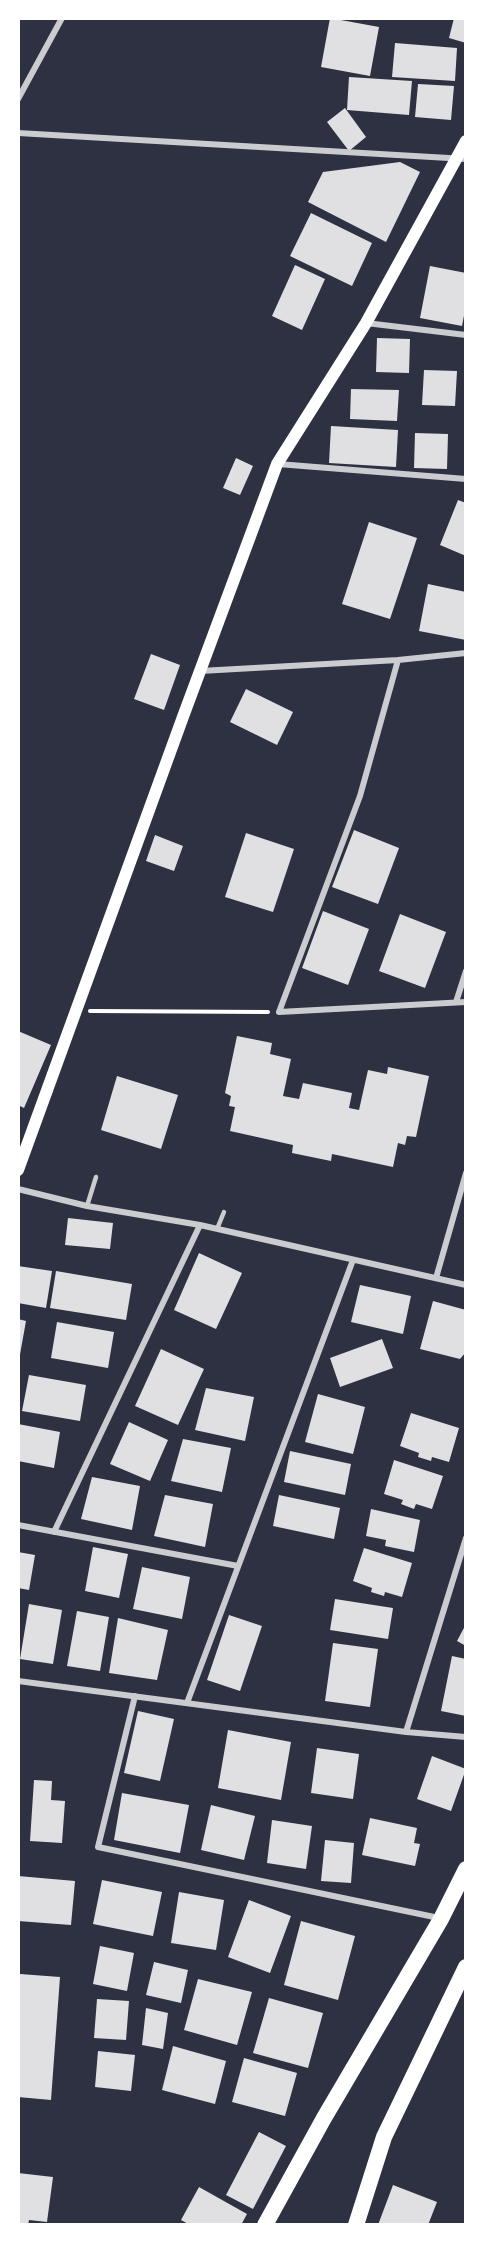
<!DOCTYPE html>
<style>
body{margin:0}
#map{position:relative;width:484px;height:2243px;overflow:hidden;background:#2d3142;font-family:Figtree,sans-serif}
canvas{display:block}
.frame{position:absolute;inset:0;border:20px solid #fff;pointer-events:none}
</style>
<div id="map">
<canvas width="484" height="2243"></canvas>
<div class="frame"></div>
</div>
<script>
const context = document.querySelector('canvas').getContext('2d');
context.lineJoin = 'round';
function fillPath(path, color) {
  context.fillStyle = color;
  context.fill(path, 'evenodd');
}
function shape(rows) {
  const path = new Path2D();
  for (const r of rows) {
    path.moveTo(r[0], r[1]);
    for (let i = 2; i < r.length; i += 2) path.lineTo(r[i], r[i + 1]);
  }
  return path;
}
function stroke(path, color, width, dash) {
  context.strokeStyle = color;
  context.lineWidth = width;
  context.lineCap = dash ? 'butt' : 'round';
  context.setLineDash(dash || []);
  context.stroke(path);
}
const building = shape([
 [330,18,379,27,370,76,321,67],
 [454,18,466,18,466,43,449,38],
 [395,43,457,48,455,81,392,77],
 [349,77,412,81,409,115,347,110],
 [418,84,454,86,451,120,415,117],
 [345,108,366,137,349,151,327,122],
 [400,162,420,172,386,242,308,202,323,172],
 [311,213,372,243,352,286,290,256],
 [295,265,325,279,302,330,272,316],
 [430,266,466,273,466,305,462,326,420,318],
 [377,338,410,339,409,373,376,372],
 [424,370,457,371,455,406,422,405],
 [351,389,399,390,397,421,350,419],
 [331,426,398,430,396,467,329,463],
 [415,433,448,434,447,469,414,468],
 [236,458,253,466,240,495,223,488],
 [458,500,466,503,466,556,440,545],
 [369,522,417,538,390,619,342,604],
 [428,584,466,592,466,640,419,631],
 [151,654,180,665,164,710,134,699],
 [246,689,293,712,277,745,230,722],
 [354,830,399,848,378,904,332,887],
 [246,833,294,849,273,912,225,897],
 [155,835,183,846,174,871,146,861],
 [323,911,369,929,348,985,302,968],
 [400,914,446,932,425,988,379,971],
 [18,1031,51,1045,24,1108,18,1105],
 [237,1036,272,1043,270,1054,291,1059,283,1096,299,1099,303,1083,352,1093,349,1108,359,1110,368,1070,387,1074,388,1067,429,1076,416,1137,407,1136,405,1145,398,1143,393,1167,332,1154,331,1161,292,1153,293,1145,230,1131,235,1107,229,1106,231,1096,225,1093],
 [117,1076,178,1095,161,1149,101,1130],
 [68,1218,113,1223,110,1249,65,1245],
 [199,1253,242,1273,216,1329,174,1310],
 [18,1266,52,1271,46,1308,18,1303],
 [56,1271,132,1284,126,1320,50,1308],
 [360,1285,411,1296,403,1334,351,1322],
 [433,1301,466,1310,466,1352,460,1359,420,1349],
 [18,1319,26,1321,19,1360,18,1360],
 [57,1322,114,1332,108,1368,51,1358],
 [382,1339,393,1368,340,1387,330,1358],
 [161,1349,204,1369,178,1425,135,1406],
 [29,1375,86,1385,80,1421,22,1411],
 [206,1388,254,1397,245,1441,195,1430],
 [318,1394,365,1407,353,1454,305,1442],
 [411,1413,459,1428,449,1462,432,1457,431,1461,418,1457,419,1453,400,1446],
 [129,1422,168,1440,150,1481,110,1464],
 [18,1424,60,1432,54,1468,18,1461],
 [183,1439,231,1448,222,1492,171,1481],
 [290,1451,351,1464,345,1495,284,1482],
 [394,1460,443,1476,432,1509,416,1504,414,1509,401,1504,403,1500,384,1494],
 [92,1477,140,1486,132,1530,81,1519],
 [165,1495,213,1504,205,1547,154,1536],
 [279,1495,340,1508,334,1539,273,1526],
 [371,1509,420,1520,414,1552,385,1546,386,1540,366,1536],
 [93,1547,128,1554,119,1598,85,1591],
 [364,1548,412,1563,402,1597,385,1592,384,1596,371,1592,372,1588,353,1581],
 [18,1552,35,1555,29,1590,18,1588],
 [142,1567,190,1577,182,1619,133,1609],
 [335,1599,393,1608,388,1639,330,1630],
 [29,1604,62,1610,53,1664,20,1659],
 [77,1611,109,1617,100,1671,67,1666],
 [229,1615,262,1626,240,1691,207,1680],
 [118,1618,168,1630,157,1680,109,1673],
 [466,1624,466,1646,457,1641],
 [333,1643,378,1649,370,1707,325,1701],
 [452,1656,466,1659,466,1716,441,1711],
 [138,1711,174,1719,160,1781,124,1773],
 [228,1730,291,1742,281,1800,218,1788],
 [317,1748,359,1754,353,1799,311,1793],
 [432,1756,466,1769,451,1811,417,1799],
 [34,1780,52,1781,51,1800,65,1801,62,1843,30,1841],
 [122,1793,189,1805,180,1853,114,1840],
 [211,1805,255,1816,244,1860,201,1850],
 [370,1818,417,1828,414,1843,420,1844,415,1866,362,1855],
 [272,1820,312,1826,306,1869,267,1863],
 [325,1840,354,1843,351,1883,321,1881],
 [18,1876,75,1881,71,1925,18,1921],
 [102,1880,162,1892,153,1936,93,1924],
 [179,1892,224,1900,216,1950,171,1943],
 [249,1900,291,1916,270,1973,228,1957],
 [301,1921,355,1936,338,2000,284,1985],
 [100,1946,134,1953,127,1991,93,1984],
 [154,1962,188,1970,181,2003,146,1995],
 [20,1974,60,1977,51,2100,18,2097],
 [198,1979,252,1992,237,2045,184,2030],
 [269,1998,323,2013,308,2068,253,2053],
 [97,1999,129,2001,126,2040,94,2038],
 [146,2008,168,2013,163,2049,142,2045],
 [173,2046,226,2061,215,2104,162,2090],
 [98,2051,135,2055,131,2091,95,2087],
 [244,2058,297,2073,285,2116,232,2102],
 [259,2132,286,2146,253,2209,226,2195],
 [18,2173,53,2177,47,2222,29,2220,28,2225,18,2225],
 [393,2185,437,2202,428,2225,378,2225],
 [199,2187,247,2214,241,2225,190,2225,181,2220]
]);
const path = shape([
 [90,1011,268,1012]
]);
const service = shape([
 [87,1206,96,1177],
 [217,1229,224,1212]
]);
const minor = shape([
 [18,99,62,18],
 [18,133,466,159],
 [366,323,466,335],
 [278,464,466,479],
 [398,660,360,796,279,1012,466,1002],
 [200,671,398,660,466,653],
 [456,1002,466,971],
 [18,1189,87,1206,200,1225,466,1285],
 [436,1278,466,1173],
 [18,1525,238,1566],
 [54,1532,200,1225],
 [18,1681,406,1732,466,1737],
 [135,1696,98,1847,439,1918],
 [187,1703,353,1260],
 [406,1732,466,1538]
]);
const secondary = shape([
 [18,1170,184,714,277,464,366,323,466,141]
]);
const trunk = shape([
 [265,2225,324,2118,441,1919,466,1869],
 [356,2225,384,2137,466,1967]
]);
fillPath(building, '#e0e0e3');
stroke(path, '#fff', 4);
stroke(service, '#caccd0', 4.5);
stroke(minor, '#caccd0', 6);
stroke(secondary, '#fff', 12);
stroke(trunk, '#fff', 16);
</script>
